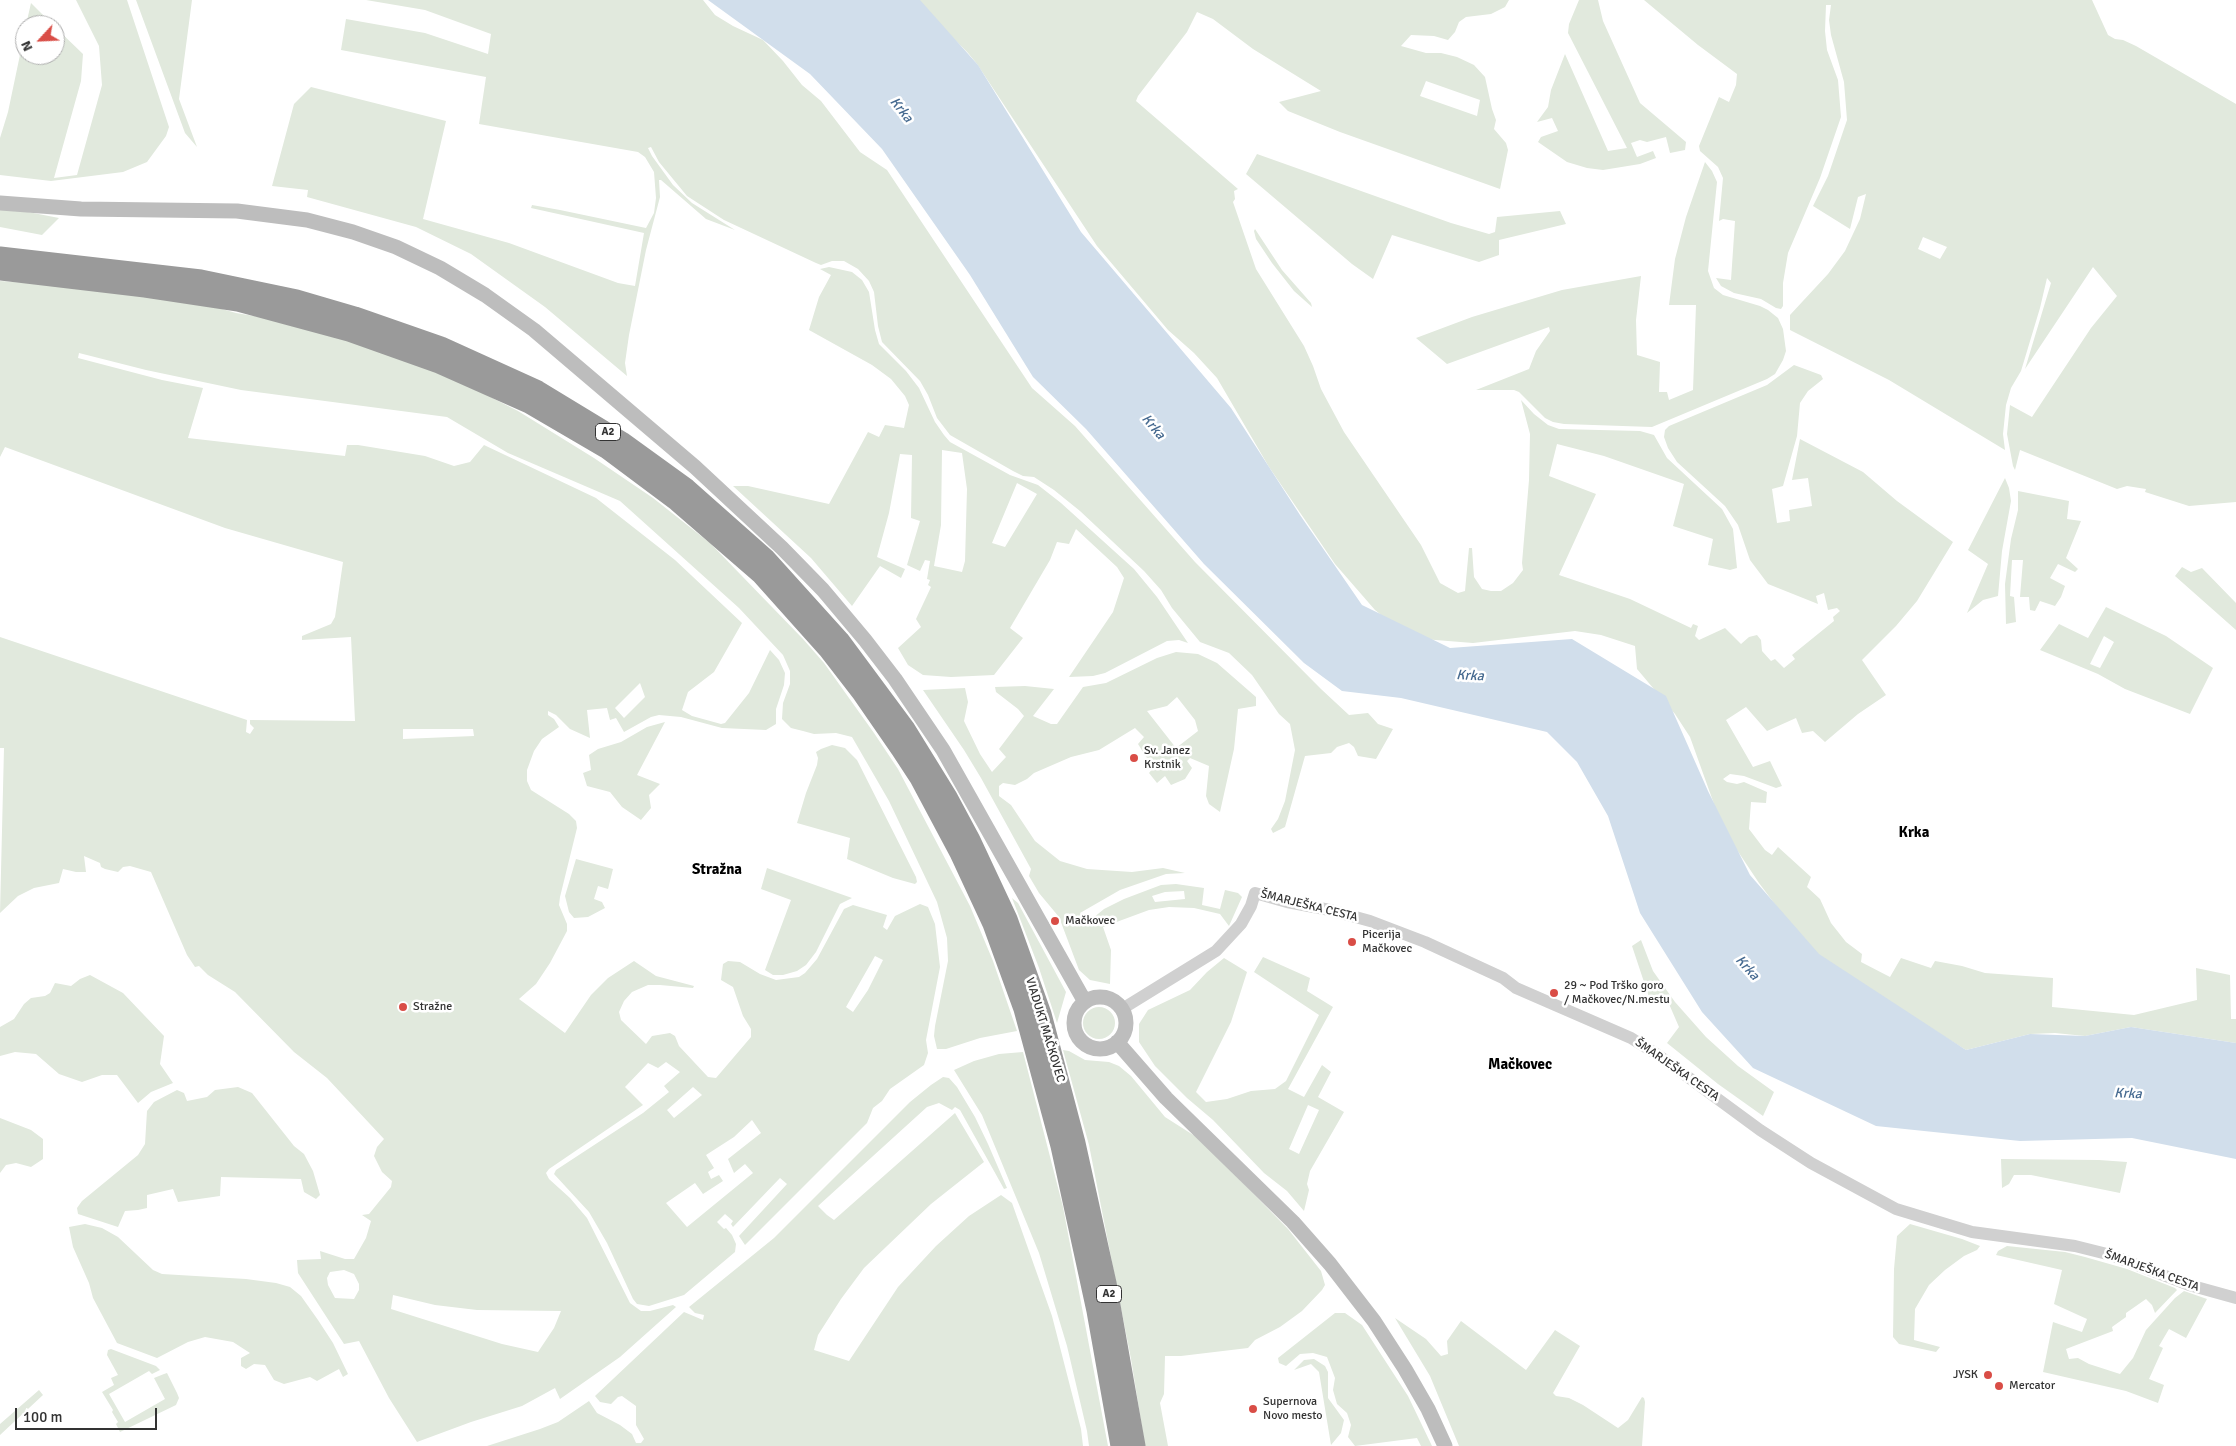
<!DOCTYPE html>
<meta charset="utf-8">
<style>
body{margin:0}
#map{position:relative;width:2236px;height:1446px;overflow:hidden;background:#fff;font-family:Signika,sans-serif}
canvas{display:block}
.north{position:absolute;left:15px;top:15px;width:50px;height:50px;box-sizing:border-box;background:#fff;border:1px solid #adadad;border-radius:50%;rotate:245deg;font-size:14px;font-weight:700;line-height:20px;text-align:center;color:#333}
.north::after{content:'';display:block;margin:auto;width:18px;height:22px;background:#d94d46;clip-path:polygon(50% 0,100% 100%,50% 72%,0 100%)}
.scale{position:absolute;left:15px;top:1408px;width:142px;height:22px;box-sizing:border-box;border:2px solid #333;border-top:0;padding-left:6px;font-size:15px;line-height:18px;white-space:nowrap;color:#333;-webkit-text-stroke:4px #fff;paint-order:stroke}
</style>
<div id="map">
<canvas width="2236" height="1446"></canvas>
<div class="north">N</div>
<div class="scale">100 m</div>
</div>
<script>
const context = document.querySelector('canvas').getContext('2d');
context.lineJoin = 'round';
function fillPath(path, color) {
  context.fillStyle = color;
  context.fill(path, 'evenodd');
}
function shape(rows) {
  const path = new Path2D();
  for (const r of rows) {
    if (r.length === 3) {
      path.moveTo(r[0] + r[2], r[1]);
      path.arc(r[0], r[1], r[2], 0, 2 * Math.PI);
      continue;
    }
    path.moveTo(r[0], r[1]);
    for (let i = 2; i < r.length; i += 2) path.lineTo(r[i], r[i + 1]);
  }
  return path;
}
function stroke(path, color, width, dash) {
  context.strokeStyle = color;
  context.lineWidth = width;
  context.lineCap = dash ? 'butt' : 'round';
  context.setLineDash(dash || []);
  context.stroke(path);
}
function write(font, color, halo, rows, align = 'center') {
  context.font = font + ' Signika,sans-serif';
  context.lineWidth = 5;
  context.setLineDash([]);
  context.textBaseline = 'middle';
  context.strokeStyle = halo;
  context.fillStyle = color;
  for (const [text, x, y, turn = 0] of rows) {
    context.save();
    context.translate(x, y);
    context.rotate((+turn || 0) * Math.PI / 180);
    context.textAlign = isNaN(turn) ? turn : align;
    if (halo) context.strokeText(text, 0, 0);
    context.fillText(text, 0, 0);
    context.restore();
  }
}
const green = shape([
 [76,0,127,0,169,127,166,136,147,162,123,172,51,181,0,175,0,138,8,112,25,31,25,55,55,55,55,27,83,54,81,81,54,178,77,175,102,85,99,46],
 [136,0,192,0,179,99,197,147,185,133],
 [366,0,703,0,715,15,733,26,763,40,783,61,802,85,821,101,860,152,887,170,1032,388,1075,426,1195,562,1321,689,1349,715,1368,713,1378,724,1393,729,1376,759,1358,756,1354,747,1349,743,1337,747,1331,753,1305,756,1285,827,1273,833,1271,829,1278,819,1285,801,1295,750,1290,724,1279,714,1252,675,1229,653,1200,642,1172,608,1161,590,1144,571,1080,511,1054,490,1034,477,1023,476,1013,471,950,435,937,418,928,395,920,381,882,342,878,326,874,292,869,281,858,269,844,261,832,261,821,265,816,263,724,220,687,196,659,162,651,147,648,148,652,156,673,185,692,203,735,230,706,219,661,180,659,180,660,197,646,250,629,335,625,363,627,376,545,307,471,254,416,227,307,197,308,190,272,186,294,104,311,87,446,121,423,219,509,243,618,283,635,286,644,233,531,208,532,205,560,210,646,228,654,213,656,198,654,172,645,157,638,152,479,124,486,77,341,50,346,19,425,33,488,54,491,34,425,10],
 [916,0,1509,0,1505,7,1491,14,1466,17,1459,22,1455,32,1448,40,1434,36,1411,35,1401,46,1426,53,1441,53,1457,57,1474,65,1485,77,1492,109,1496,120,1494,129,1506,143,1508,150,1500,189,1340,132,1288,111,1279,102,1321,91,1253,49,1213,19,1197,12,1187,32,1138,96,1136,101,1238,189,1234,191,1235,199,1233,202,1256,269,1304,346,1313,366,1321,389,1344,432,1421,545,1440,583,1458,593,1465,591,1469,548,1472,548,1474,577,1482,589,1491,591,1501,591,1513,583,1523,570,1522,563,1529,480,1530,434,1521,400,1534,414,1548,425,1559,429,1640,431,1654,435,1667,458,1722,509,1733,529,1737,568,1730,570,1708,565,1713,539,1673,526,1684,484,1604,456,1557,444,1549,476,1596,494,1559,575,1630,599,1691,628,1693,624,1698,626,1695,636,1699,640,1725,628,1741,644,1749,637,1757,635,1761,640,1762,651,1771,661,1775,659,1784,668,1795,659,1792,655,1834,621,1833,617,1840,611,1837,608,1828,610,1824,593,1816,596,1818,604,1768,584,1750,560,1738,525,1725,506,1677,462,1668,448,1664,437,1665,430,1669,426,1767,385,1794,365,1821,375,1823,379,1808,391,1800,403,1797,436,1783,486,1772,489,1777,523,1790,521,1789,510,1812,506,1808,478,1792,480,1800,439,1863,472,1897,501,1953,542,1917,601,1896,626,1862,660,1886,695,1858,714,1825,742,1813,731,1802,733,1796,718,1767,731,1746,707,1726,720,1753,767,1770,761,1782,786,1776,788,1744,776,1730,774,1723,779,1727,782,1737,784,1744,782,1767,792,1766,803,1751,802,1749,829,1765,850,1772,855,1778,847,1811,877,1807,887,1820,899,1831,923,1846,942,1862,954,1861,962,1890,977,1901,958,1931,968,1935,961,1962,966,1985,973,2053,978,2052,1007,2134,1015,2197,1000,2196,968,2230,975,2231,1019,2236,1019,2236,1043,2131,1027,2085,1036,2055,1033,2030,1034,1966,1050,1823,961,1786,919,1759,883,1723,829,1690,737,1675,714,1637,669,1635,646,1601,635,1575,631,1473,643,1423,639,1401,631,1375,610,1335,564,1269,467,1217,378,1194,353,1168,330,1097,246,977,64,968,53],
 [1426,81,1480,100,1477,116,1420,96],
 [1579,0,1598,0,1603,21,1640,103,1686,142,1685,150,1670,153,1666,137,1647,142,1640,140,1631,143,1637,157,1653,151,1656,158,1640,164,1603,170,1587,168,1567,162,1538,142,1541,137,1558,131,1552,118,1537,122,1548,107,1551,90,1565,54,1608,151,1627,148,1568,33,1569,24],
 [1644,0,2092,0,2108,35,2115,39,2123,40,2136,46,2236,104,2236,502,2189,506,2145,492,2146,489,2127,486,2117,489,2020,450,2015,470,2013,466,2007,434,2010,405,2032,417,2091,328,2117,296,2093,267,2025,369,2051,283,2047,278,2040,308,2021,371,2011,388,2006,405,2003,434,2005,450,1889,380,1790,330,1790,315,1828,274,1845,251,1860,219,1866,194,1858,197,1850,229,1813,206,1828,176,1847,120,1844,82,1831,35,1829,20,1831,5,1826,5,1825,31,1827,50,1838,80,1841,117,1820,178,1788,253,1783,283,1783,306,1781,309,1776,308,1761,299,1734,293,1721,286,1716,278,1731,280,1735,221,1723,219,1719,221,1723,178,1718,167,1700,151,1699,146,1719,97,1729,102,1736,85,1737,74,1698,45],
 [1923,237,1947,247,1940,259,1918,249],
 [31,3,53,25,26,25],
 [1257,154,1451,223,1489,234,1495,232,1497,217,1560,211,1566,224,1499,240,1499,255,1479,262,1392,235,1373,279,1352,264,1246,174],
 [1705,162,1712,171,1717,182,1708,271,1714,288,1723,295,1760,306,1768,310,1778,318,1783,329,1786,351,1783,360,1775,374,1767,379,1652,427,1564,424,1553,422,1545,418,1519,392,1514,390,1476,390,1529,369,1536,351,1550,331,1549,327,1447,364,1416,338,1472,317,1562,290,1641,276,1636,320,1637,355,1660,362,1659,392,1667,392,1669,400,1693,390,1696,305,1669,305,1675,259,1686,217],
 [0,209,23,211,59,218,42,235,0,227],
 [1255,229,1282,270,1311,303,1312,307,1294,291,1272,263,1256,239,1254,231],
 [829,267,852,272,862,280,869,292,875,330,879,344,906,371,919,388,935,422,944,435,950,442,1010,475,1038,485,1061,503,1134,569,1157,597,1188,643,1179,640,1167,641,1105,673,1093,676,1069,677,1113,612,1124,578,1117,567,1076,529,1069,544,1057,542,1050,560,1010,628,1023,638,994,675,951,677,923,675,908,665,898,648,921,627,916,619,931,587,928,585,930,580,927,579,930,561,925,560,920,571,907,565,920,521,911,518,912,455,900,454,889,513,877,557,905,569,901,578,880,566,852,606,811,558,733,486,748,486,829,504,868,432,879,437,885,425,904,428,909,405,905,396,891,379,872,365,809,330,819,297,831,275,820,269],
 [942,450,962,453,967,489,965,561,962,572,934,566,941,525],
 [1017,483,1037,494,1005,547,992,543],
 [0,281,69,286,215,307,236,313,284,321,357,342,453,378,518,411,594,458,653,498,710,543,803,639,824,663,874,733,898,769,970,906,993,961,1017,1031,980,1038,946,1049,937,1049,934,1036,935,1026,948,961,947,938,937,902,889,801,852,737,836,733,814,734,803,731,791,728,782,719,783,703,790,684,790,671,783,655,739,608,620,501,508,453,447,417,241,390,146,370,79,353,78,358,162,380,203,388,188,438,345,456,347,445,358,445,425,456,454,466,470,462,484,445,596,498,675,560,742,623,714,672,688,692,682,710,692,716,721,724,725,723,749,693,770,650,779,660,785,673,784,685,776,709,776,724,766,730,722,728,681,717,659,715,651,717,624,732,616,718,610,720,607,708,587,710,590,738,570,729,556,715,548,711,548,715,554,719,559,727,542,739,534,751,527,770,527,781,531,790,569,814,576,821,577,828,560,897,559,905,567,924,567,931,550,963,536,984,519,999,565,1033,591,995,608,978,634,961,656,976,694,986,693,988,660,985,648,985,632,992,624,1001,619,1012,621,1020,646,1044,652,1036,670,1033,675,1036,679,1046,708,1077,716,1078,751,1037,751,1029,743,1016,733,987,721,980,723,964,728,961,740,962,760,974,776,980,799,977,805,973,817,959,844,909,853,905,887,915,883,927,887,930,895,916,920,904,928,907,935,924,940,967,926,1040,928,1053,924,1065,890,1089,882,1101,873,1108,867,1123,745,1245,739,1236,787,1184,780,1178,733,1227,731,1224,733,1221,725,1214,717,1222,724,1229,726,1228,732,1235,736,1244,735,1252,684,1295,649,1306,637,1304,633,1299,607,1243,589,1212,554,1174,556,1170,643,1113,669,1092,664,1086,680,1072,666,1062,658,1068,648,1063,625,1087,643,1105,549,1169,546,1173,549,1179,570,1198,587,1218,630,1303,641,1311,650,1311,673,1305,676,1307,620,1357,560,1399,555,1388,522,1406,471,1422,417,1442,389,1398,359,1341,344,1344,298,1273,297,1260,321,1259,320,1251,345,1259,354,1259,366,1238,371,1221,362,1215,369,1214,391,1187,392,1181,382,1172,374,1156,377,1147,384,1139,327,1078,294,1052,235,992,208,975,199,966,195,967,187,955,151,872,130,866,123,867,118,872,105,869,101,867,100,863,84,856,86,872,76,872,63,869,59,883,34,888,18,896,0,913,4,748,0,748,0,637,247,720,246,732,250,734,254,728,250,724,250,720,355,721,351,637,302,640,302,636,331,624,335,617,343,562,225,528,5,447,0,457],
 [640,683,645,697,624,718,615,708],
 [403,729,473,729,474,736,403,739],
 [875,956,883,960,868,990,853,1012,846,1007],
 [693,1087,702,1095,674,1118,667,1110],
 [752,1120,761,1133,728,1159,734,1173,745,1164,753,1173,687,1227,666,1203,695,1183,703,1194,723,1181,719,1175,711,1179,708,1172,714,1168,706,1155,734,1137],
 [344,1270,354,1274,359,1284,359,1290,354,1299,335,1298,328,1285,327,1278,330,1272],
 [393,1295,435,1305,477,1310,561,1311,554,1328,538,1352,502,1344,391,1309],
 [2005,478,2009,488,2011,501,2002,551,1998,596,1983,600,1967,613,1988,564,1968,550],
 [2018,491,2069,501,2067,519,2081,521,2066,558,2078,569,2075,572,2058,564,2050,578,2065,586,2061,597,2055,606,2040,601,2035,611,2030,610,2029,597,2020,597,2023,560,2012,560,2010,596,2014,597,2016,622,2006,624,2005,584,2011,539,2018,510],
 [2182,567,2191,572,2202,568,2236,603,2236,630,2175,576],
 [2106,607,2166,636,2213,668,2190,714,2125,689,2098,674,2040,650,2059,624,2088,638],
 [2104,636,2114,642,2100,668,2090,664],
 [1176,652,1198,654,1217,663,1256,697,1256,706,1238,709,1234,749,1220,812,1209,804,1206,796,1209,766,1190,758,1187,761,1192,768,1185,779,1171,785,1165,776,1157,783,1149,773,1153,768,1138,744,1144,737,1135,728,1099,750,1071,757,1034,773,1027,779,1015,785,1003,783,999,786,999,796,1011,805,1035,841,1060,861,1087,869,1132,872,1163,868,1185,873,1166,874,1120,890,1080,913,1087,923,1104,909,1124,899,1161,885,1176,884,1204,888,1202,905,1220,909,1225,890,1238,893,1242,897,1229,926,1220,914,1194,908,1169,907,1149,910,1103,927,1111,950,1110,984,1090,980,1079,970,1059,917,1039,893,1029,876,1031,869,981,778,964,750,923,690,965,688,968,702,964,721,980,754,992,772,1006,757,999,749,1024,716,1018,709,996,692,995,687,1025,686,1054,689,1033,716,1051,724,1057,724,1083,687,1106,683,1157,658],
 [1177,697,1195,720,1198,731,1176,748,1147,711,1167,706],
 [1184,891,1185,899,1155,902,1152,896,1165,892],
 [665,722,637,775,660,784,649,795,651,808,641,820,622,807,610,792,587,786,583,773,591,770,589,755,598,749,621,742,647,727],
 [832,745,845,748,857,760,916,877,917,882,915,884,893,878,847,859,850,838,797,823,806,793,817,765,818,758,816,752,821,749],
 [576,859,613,869,608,889,598,886,594,899,602,902,605,908,588,917,574,918,569,912,565,896],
 [767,868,852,898,840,904,816,952,806,965,797,971,783,975,773,975,765,970,791,900,761,889],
 [1012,898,1018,903,1066,992,1057,1023,1039,968],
 [1641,940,1653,971,1675,1002,1706,1037,1738,1066,1774,1092,1763,1116,1718,1084,1667,1043,1679,1027,1669,1004,1651,1003,1632,946],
 [1263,957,1310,978,1307,991,1333,1007,1288,1089,1304,1097,1322,1065,1331,1072,1318,1097,1344,1112,1310,1171,1307,1184,1309,1190,1304,1211,1287,1191,1264,1173,1213,1120,1187,1098,1155,1066,1139,1042,1139,1024,1148,1010,1190,990,1207,972,1224,958,1247,972,1231,1022,1196,1092,1206,1102,1227,1099,1251,1091,1275,1089,1286,1081,1319,1015,1254,972],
 [1308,1105,1319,1110,1299,1154,1289,1149],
 [90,975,123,993,164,1036,160,1064,173,1083,151,1092,138,1103,117,1075,102,1075,82,1082,59,1074,36,1054,15,1052,0,1056,0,1027,14,1019,24,1004,31,998,45,996,50,993,55,983,71,986,80,979],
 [1099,1023,16],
 [1063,1050,1069,1051,1085,1060,1109,1062,1119,1066,1131,1076,1165,1117,1198,1138,1236,1176,1288,1229,1321,1271,1325,1285,1322,1290,1302,1311,1280,1327,1255,1340,1248,1348,1181,1356,1165,1356,1164,1394,1160,1403,1168,1446,1145,1446,1131,1359,1089,1145],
 [1023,1052,1063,1207,1108,1446,1089,1446,1087,1431,1067,1346,1039,1253,982,1115,954,1070,974,1061,999,1054],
 [943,1077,949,1078,957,1087,975,1117,988,1144,1007,1188,1004,1189,960,1110,955,1107,952,1110,939,1103,927,1107,818,1206,827,1215,834,1220,955,1113,984,1162,931,1204,864,1268,841,1299,818,1335,814,1350,849,1361,898,1287,936,1246,969,1216,1001,1195,1012,1203,1052,1316,1081,1429,1083,1446,487,1446,540,1429,558,1422,589,1401,597,1413,620,1425,632,1434,636,1443,641,1443,644,1439,636,1425,636,1406,622,1396,618,1397,611,1404,600,1402,595,1396,684,1312,703,1320,704,1315,695,1313,689,1307,774,1238,910,1102,931,1085],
 [238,1087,252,1093,294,1146,304,1154,313,1171,320,1195,316,1199,304,1192,301,1179,221,1177,220,1196,178,1202,173,1189,147,1195,147,1208,138,1210,125,1211,118,1227,78,1214,77,1208,82,1201,138,1155,145,1144,147,1111,154,1102,177,1090,184,1093,187,1101,207,1097,215,1090],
 [0,1118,31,1130,43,1139,43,1159,31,1167,16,1163,6,1165,0,1173],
 [2001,1159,2099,1160,2127,1162,2120,1193,2031,1175,2014,1175,2009,1184,2002,1188],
 [85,1224,102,1228,118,1237,153,1270,162,1274,246,1279,276,1283,290,1287,301,1296,318,1320,333,1343,348,1374,343,1377,339,1369,317,1381,310,1377,284,1384,274,1380,265,1365,254,1364,246,1369,241,1366,241,1358,250,1353,233,1342,205,1337,188,1342,157,1358,117,1343,93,1298,89,1283,73,1247,69,1227],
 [1910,1224,1962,1239,1980,1246,1977,1250,1964,1256,1945,1270,1929,1285,1915,1309,1914,1340,1940,1347,1936,1352,1899,1344,1893,1337,1894,1269,1897,1236],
 [2007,1246,2065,1252,2085,1257,2127,1269,2175,1288,2177,1290,2155,1313,2152,1305,2146,1299,2126,1313,2126,1317,2112,1327,2113,1331,2066,1349,2069,1359,2078,1358,2089,1364,2120,1374,2133,1358,2146,1330,2175,1298,2184,1291,2207,1299,2186,1338,2169,1329,2159,1346,2163,1348,2149,1379,2164,1385,2158,1403,2126,1391,2043,1372,2053,1322,2082,1332,2087,1319,2054,1304,2062,1270,1996,1255,1998,1251],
 [1335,1313,1345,1313,1362,1325,1408,1396,1432,1446,1421,1446,1417,1438,1355,1446,1348,1437,1351,1425,1347,1413,1337,1404,1333,1390,1335,1378,1327,1357,1313,1353,1300,1354,1286,1366,1279,1363,1278,1358],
 [1395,1318,1426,1339,1441,1356,1448,1354,1447,1341,1461,1321,1526,1370,1555,1330,1580,1346,1553,1393,1556,1396,1569,1398,1583,1405,1618,1428,1628,1420,1642,1397,1644,1398,1645,1402,1642,1446,1459,1446,1430,1376],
 [111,1349,156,1366,160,1370,152,1374,149,1371,109,1394,125,1422,165,1399,154,1378,164,1374,167,1373,177,1393,179,1398,176,1405,120,1432,116,1424,118,1422,112,1412,113,1410,102,1392,114,1385,111,1378,118,1375,107,1355,108,1350],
 [1314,1359,1325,1366,1328,1372,1328,1398,1344,1420,1341,1433,1331,1445,1319,1372,1311,1364,1294,1370,1304,1360],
 [39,1390,43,1395,0,1435,0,1424]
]);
const water = shape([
 [708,0,920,0,978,65,1081,232,1231,408,1300,515,1362,605,1450,648,1572,639,1666,696,1708,791,1750,875,1819,954,1966,1050,2030,1034,2085,1036,2131,1027,2236,1043,2236,1159,2132,1138,2020,1141,1876,1126,1753,1068,1702,1012,1640,913,1608,816,1577,762,1547,732,1401,698,1342,691,1304,663,1204,564,1086,429,1033,377,970,275,882,149,810,74]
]);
const tertiary = shape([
 [1122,1009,1216,951,1241,924,1251,906,1255,893,1287,902,1330,910,1370,921,1425,942,1503,978,1516,988,1631,1038,1658,1055,1760,1130,1811,1163,1896,1209,1972,1232,2075,1246,2111,1255,2189,1285,2236,1298]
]);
const secondary = shape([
 [0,203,81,209,237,211,307,220,353,232,396,247,440,268,485,295,534,330,695,467,782,548,823,590,865,640,895,679,943,750,1085,1002],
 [1100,1023,26],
 [1117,1042,1166,1098,1293,1222,1330,1264,1374,1321,1405,1369,1428,1409,1445,1446]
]);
const motorway = shape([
 [0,256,201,279,297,299,355,316,441,346,538,390,622,441,687,488,766,558,840,640,906,729,948,797,971,840,1008,919,1042,1014,1076,1143,1107,1283,1136,1446],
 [0,271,145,288,238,302,349,332,439,364,529,404,606,449,677,502,760,574,828,650,862,694,900,749,919,778,959,853,992,924,1023,1009,1060,1146,1096,1311,1120,1446]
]);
const markers = [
 [1134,758,5,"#d94d46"],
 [1055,921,5,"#d94d46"],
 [1352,942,5,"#d94d46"],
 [1554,993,5,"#d94d46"],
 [403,1007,5,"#d94d46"],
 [1988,1375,5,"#d94d46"],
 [1999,1386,5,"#d94d46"],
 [1253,1409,5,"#d94d46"]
];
const shields = [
 [608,432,25],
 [1109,1294,25]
];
const shieldNames = [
 ["A2",608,432],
 ["A2",1109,1294]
];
const poiNames = [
 ["Sv. Janez",1144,751],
 ["Krstnik",1144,765],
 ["Mačkovec",1065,921],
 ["Picerija",1362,935],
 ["Mačkovec",1362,949],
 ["29 ~ Pod Trško goro",1564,986],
 ["/ Mačkovec/N.mestu",1564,1000],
 ["Stražne",413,1007],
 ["JYSK",1978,1375,"right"],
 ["Mercator",2009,1386],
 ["Supernova",1263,1402],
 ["Novo mesto",1263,1416]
];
const streetNames = [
 ["ŠMARJEŠKA CESTA",1309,906,14],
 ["VIADUKT MAČKOVEC",1045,1030,73],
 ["ŠMARJEŠKA CESTA",1677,1070,35],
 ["ŠMARJEŠKA CESTA",2152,1271,20]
];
const waterNames = [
 ["Krka",901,110,52],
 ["Krka",1153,427,50],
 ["Krka",1470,676,3],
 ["Krka",1747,968,48],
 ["Krka",2128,1094,2]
];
const quarterNames = [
 ["Krka",1914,833],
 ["Stražna",717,870],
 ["Mačkovec",1520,1065]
];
fillPath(green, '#e1e9dd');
fillPath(water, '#d1deeb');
stroke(tertiary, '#d0d0d0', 12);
stroke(secondary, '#bdbdbd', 15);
stroke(motorway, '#9a9a9a', 19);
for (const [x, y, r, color] of markers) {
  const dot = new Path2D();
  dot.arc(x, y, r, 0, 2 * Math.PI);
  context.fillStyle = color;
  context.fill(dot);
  stroke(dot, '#fff', 2);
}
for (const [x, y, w] of shields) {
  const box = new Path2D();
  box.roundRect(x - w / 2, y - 8.5, w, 17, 4);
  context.fillStyle = '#fff';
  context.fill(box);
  stroke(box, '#333', 1);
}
write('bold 11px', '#333', null, shieldNames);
write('12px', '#333', '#fff', poiNames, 'left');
write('12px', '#333', '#fff', streetNames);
write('italic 14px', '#466a90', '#fff', waterNames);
write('bold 15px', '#000', '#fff', quarterNames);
</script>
